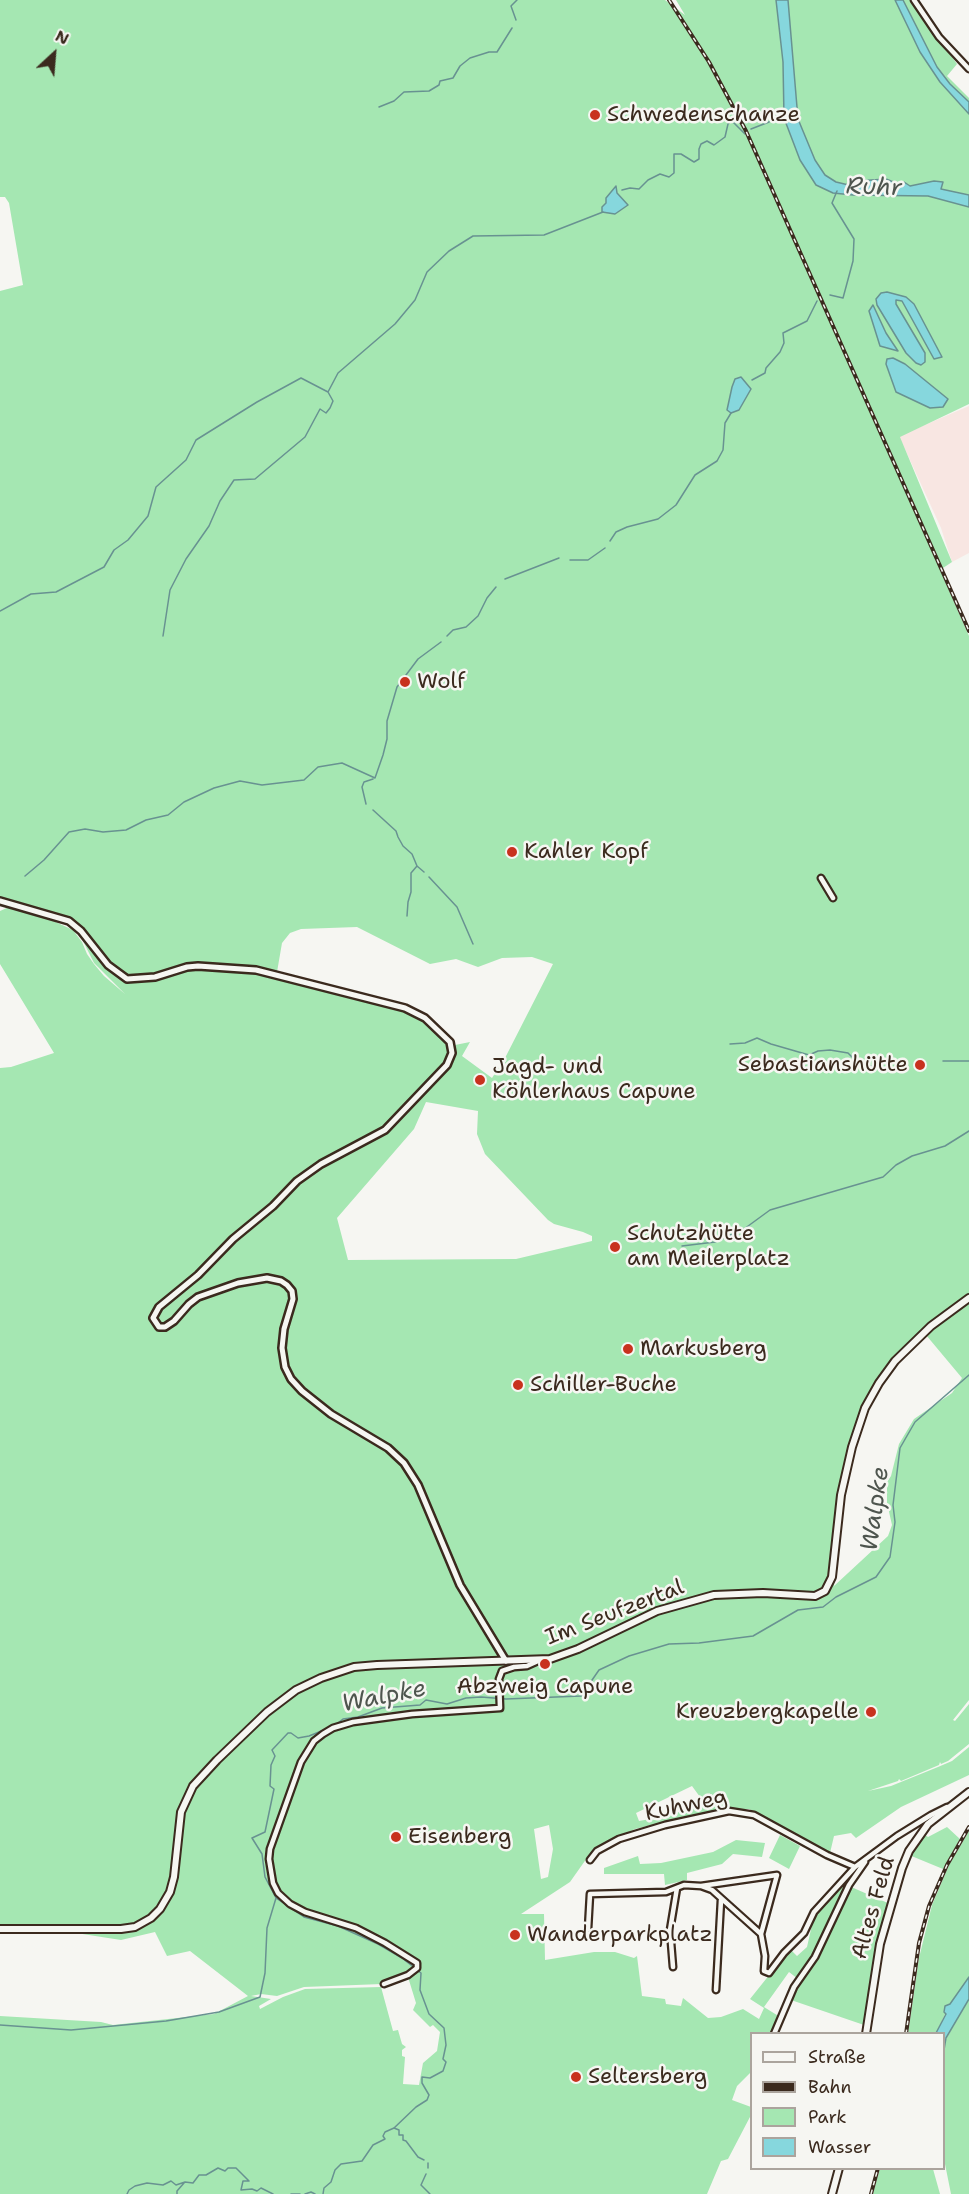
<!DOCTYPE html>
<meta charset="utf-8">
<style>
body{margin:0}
#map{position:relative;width:969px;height:2194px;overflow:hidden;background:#f6f6f2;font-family:"Shantell Sans",sans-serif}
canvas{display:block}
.legend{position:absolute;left:750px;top:2032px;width:195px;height:138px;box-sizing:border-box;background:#f6f6f2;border:2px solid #aba49d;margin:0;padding:8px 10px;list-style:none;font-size:18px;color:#3b2a1e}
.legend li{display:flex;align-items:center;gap:12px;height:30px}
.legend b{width:30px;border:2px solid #aba49d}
.north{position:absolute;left:24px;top:24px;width:60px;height:60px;-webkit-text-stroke:4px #f6f6f2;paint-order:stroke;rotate:26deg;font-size:16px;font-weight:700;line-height:24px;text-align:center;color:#3b2a1e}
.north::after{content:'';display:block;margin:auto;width:21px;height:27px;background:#3b2a1e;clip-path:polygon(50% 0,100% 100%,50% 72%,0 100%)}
</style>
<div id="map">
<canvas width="969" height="2194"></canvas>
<ul class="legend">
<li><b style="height:8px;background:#f6f6f2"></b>Straße</li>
<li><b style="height:8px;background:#3b2a1e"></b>Bahn</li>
<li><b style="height:16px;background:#a5e7b2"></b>Park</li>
<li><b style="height:16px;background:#86d7dd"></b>Wasser</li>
</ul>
<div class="north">N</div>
</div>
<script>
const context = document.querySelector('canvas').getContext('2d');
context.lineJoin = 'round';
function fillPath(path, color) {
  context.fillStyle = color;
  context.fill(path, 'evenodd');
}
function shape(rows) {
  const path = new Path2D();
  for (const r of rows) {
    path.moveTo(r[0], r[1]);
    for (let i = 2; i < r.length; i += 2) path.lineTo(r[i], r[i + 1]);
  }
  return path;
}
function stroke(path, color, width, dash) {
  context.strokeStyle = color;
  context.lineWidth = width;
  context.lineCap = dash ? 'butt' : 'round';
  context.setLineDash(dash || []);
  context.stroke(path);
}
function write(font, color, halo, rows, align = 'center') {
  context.font = font + ' "Shantell Sans",sans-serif';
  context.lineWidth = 5;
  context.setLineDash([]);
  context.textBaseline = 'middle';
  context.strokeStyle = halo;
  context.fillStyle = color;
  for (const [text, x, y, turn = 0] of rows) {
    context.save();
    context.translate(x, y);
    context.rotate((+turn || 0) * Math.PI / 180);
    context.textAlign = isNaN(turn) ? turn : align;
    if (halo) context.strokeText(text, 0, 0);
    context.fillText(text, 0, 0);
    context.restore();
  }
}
const built = shape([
 [969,406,969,553,952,562,941,528,899,436]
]);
const green = shape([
 [0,0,665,0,685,15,676,0,776,0,783,62,784,118,816,185,833,193,853,195,928,196,969,207,969,404,900,437,952,562,940,570,969,636,969,1700,953,1720,955,1721,969,1704,969,1744,948,1761,941,1764,940,1762,939,1765,901,1781,899,1779,898,1781,868,1791,891,1786,938,1767,952,1761,969,1747,969,1775,901,1807,856,1838,851,1833,834,1836,830,1853,749,1809,719,1809,635,1829,594,1848,570,1882,521,1914,544,1914,545,1960,594,1952,615,1952,634,1958,637,1956,642,1996,665,1999,666,2004,681,2006,683,1998,708,2018,721,2017,743,2009,759,2019,764,2008,750,1999,790,1949,797,1956,807,1947,812,1925,811,1923,815,1914,858,1868,816,1952,798,1979,789,1972,764,2007,780,2017,772,2033,752,2034,751,2072,737,2086,732,2100,751,2107,751,2115,728,2159,721,2161,707,2194,0,2194,0,2016,101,2022,113,2025,214,2014,248,1996,190,1951,167,1956,155,1932,121,1940,63,1931,0,1931,0,1068,11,1067,54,1053,0,964,0,911,9,907,47,918,73,930,82,942,87,954,94,964,104,976,125,994,94,963,81,937,72,927,62,921,0,901,0,291,23,285,9,203,5,197,0,197],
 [357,927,430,964,456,959,478,967,502,958,532,957,553,964,505,1058,492,1078,462,1056,470,1042,455,1045,440,1028,419,1011,408,1006,336,990,277,972,282,943,290,933,301,929],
 [426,1102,478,1111,477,1134,485,1154,548,1220,554,1224,583,1232,592,1236,592,1241,516,1259,348,1260,337,1218,414,1129],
 [926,1335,962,1378,952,1393,914,1419,899,1444,891,1476,887,1482,887,1503,892,1525,888,1536,834,1586,840,1512,855,1446,867,1409,887,1375],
 [692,1786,700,1797,705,1800,672,1815,639,1821,636,1813],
 [549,1825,553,1849,548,1877,541,1879,534,1829],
 [418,1963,419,1970,408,1977,416,2003,413,2010,430,2027,433,2025,440,2032,437,2051,423,2063,419,2085,403,2084,405,2057,402,2056,402,2050,406,2047,402,2044,398,2030,393,2031,381,1987,305,1989,283,1997,260,2009,259,2006,271,1999,251,1996,261,1994,277,1996,304,1987,382,1984,398,1980],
 [788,0,911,0,957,64,947,76,969,98,969,195,941,189,941,186,934,181,910,186,886,179,854,186,836,182,825,175,815,160,798,119],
 [947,1827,960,1839,943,1869,909,1855,924,1834,928,1837],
 [969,1831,969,1977,950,2004,936,2033,908,2034,919,1958,932,1905,949,1865],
 [780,1835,800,1846,789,1869,769,1858],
 [736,1840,765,1843,762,1857,733,1854,722,1864,687,1873,687,1880,665,1885,664,1874,604,1874,604,1868,638,1856,640,1864,661,1863,713,1852],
 [849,1886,890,1904,871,1977,864,2025,791,2000,821,1951],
 [969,1999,969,2194,951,2194,944,2159,944,2050,946,2039],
 [880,2168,933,2169,940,2194,873,2194]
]);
const water = shape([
 [776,0,788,0,798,119,815,160,825,175,836,182,853,186,857,181,886,179,896,183,904,182,910,186,934,181,943,182,941,189,969,195,969,207,928,196,853,195,833,193,816,185,800,160,784,118,783,62,776,0],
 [895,0,903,0,937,67,950,84,969,102,969,114,940,82,920,52,895,0],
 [616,186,617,193,628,205,615,214,602,212,602,207,606,203,606,198,616,186],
 [887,292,906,297,914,304,942,357,934,359,902,301,896,300,896,304,925,353,925,362,921,365,916,363,906,353,877,305,876,299,881,293,887,292],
 [873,305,886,333,898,351,880,346,869,311,873,305],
 [893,358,905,364,948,399,943,407,930,408,896,392,886,364,887,359,893,358],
 [741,377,751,389,739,410,731,413,727,410,732,387,735,379,741,377],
 [969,1977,969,1999,946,2038,944,2050,944,2034,936,2033,946,2014,944,2012,945,2006,950,2004,969,1977]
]);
const stream = shape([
 [516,20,511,6,517,0],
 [379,107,394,101,404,92,429,91,439,85,440,81,453,78,460,66,470,58,489,52,497,52,512,28],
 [751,129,769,122,784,110],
 [622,190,630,188,639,189,648,180,660,174,669,177,674,173,674,154,681,154,694,162,699,159,699,149,701,144,707,141,714,145,725,137,728,124,732,121,745,134],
 [830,295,843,298,853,261,854,239,832,203,837,191],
 [752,380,765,373,766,368,780,352,784,343,783,333,807,321,817,301],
 [610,541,616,532,627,527,658,519,676,505,695,475,717,461,723,450,725,423,731,413],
 [570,560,588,560,605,548],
 [505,579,559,558],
 [0,611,31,594,56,592,104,567,114,550,128,540,148,516,156,487,186,460,196,440,257,402,301,378,328,392,338,373,395,324,415,300,427,272,449,251,473,236,544,235,603,212],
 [163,636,170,590,186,559,209,526,220,501,234,480,255,479,305,437,320,409,326,413,330,408,333,401,328,392],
 [447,636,453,630,466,627,478,616,487,598,496,587],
 [366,804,362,787,364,782,373,779],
 [373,810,396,831,398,837,403,846,412,854,417,866,424,872],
 [25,876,44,860,69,832,85,829,103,832,126,830,146,820,168,815,184,802,214,788,240,781,262,785,304,780,318,767,342,763,375,778,383,755,387,739,387,721,397,687,418,659,441,642],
 [429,877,457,907,473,944],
 [407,916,408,902,411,892,411,873,417,866],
 [730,1044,745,1043,757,1038,771,1044,809,1055,818,1051,830,1050,848,1053,863,1068,871,1066,880,1068],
 [943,1061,969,1061],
 [682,1246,715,1242,744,1229,770,1210,883,1177,896,1165,912,1156,945,1146,969,1131],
 [0,2025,71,2030,166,2021,219,2012,260,1997,265,1973,267,1928,276,1898],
 [394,2128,399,2130,399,2135,403,2135,403,2140,406,2141,418,2157,424,2160],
 [428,2168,428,2163],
 [426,2174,421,2185,430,2194],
 [127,2194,129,2190,135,2186,147,2183,163,2185,171,2181,176,2185,185,2182,193,2183,199,2175,206,2175,218,2168,225,2171,228,2168,236,2168,249,2181,243,2181,241,2190,252,2189,257,2191,261,2188,273,2194],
 [177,2194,177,2191,184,2183],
 [291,2194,300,2194],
 [305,2194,311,2192,315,2194],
 [323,2194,324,2188,331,2182,335,2170,341,2164,362,2161,373,2145,385,2139,383,2136,385,2132,394,2128,416,2107,427,2100,429,2095,422,2083,422,2077,430,2078,443,2071,446,2062,443,2059,446,2045,444,2028,429,2014,420,1990,421,1973,402,1958,378,1944,338,1926,304,1917,276,1898,265,1877,262,1854,252,1838,265,1832,274,1789,270,1786,271,1765,275,1756,272,1750,288,1733,291,1733,298,1738,309,1736,334,1726,343,1719,358,1717,382,1708,420,1705,426,1700,447,1704,466,1698,481,1697,506,1699,581,1696,599,1670,629,1656,669,1644,699,1643,753,1636,798,1610,823,1607,836,1597,876,1577,890,1557,895,1522,893,1505,900,1448,915,1422,969,1375]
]);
const minor = shape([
 [914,0,939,37,969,69],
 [821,878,833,898],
 [590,1860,597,1851,619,1839,665,1825,729,1811,754,1815,827,1855,855,1867],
 [701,1886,777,1875,761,1934],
 [588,1929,590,1894,666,1892,684,1885,701,1886,712,1890,761,1934,765,1956,764,1971,769,1973,784,1953,804,1933,814,1912,855,1867,897,1836,931,1815,947,1807],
 [673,1967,670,1930,677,1888],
 [384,1984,408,1975,417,1968,417,1963,385,1943,356,1928,305,1912,290,1904,278,1893,273,1883,269,1859,270,1849,301,1762,314,1741,323,1734,333,1728,353,1722,412,1714,500,1708,499,1679,502,1671,514,1667,527,1666,538,1661],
 [716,1990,721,1900],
 [774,2034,794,1987,815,1957,849,1885,865,1862]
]);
const tertiary = shape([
 [0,901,69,921,81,931,108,965,127,979,155,977,187,967,198,966,256,970,405,1008,425,1018,450,1042,452,1053,447,1065,385,1130,321,1164,297,1181,273,1206,233,1239,198,1275,159,1307,153,1318,159,1327,165,1327,174,1321,189,1304,198,1297,238,1283,267,1278,281,1281,287,1285,292,1291,293,1299,284,1329,282,1348,285,1367,291,1379,302,1391,331,1414,388,1448,404,1463,418,1485,460,1585,506,1661]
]);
const secondary = shape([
 [0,1929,121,1929,135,1927,151,1918,160,1909,170,1892,174,1877,181,1812,193,1786,217,1760,267,1712,296,1690,321,1678,354,1667,377,1665,550,1659,578,1649,657,1611,714,1595,763,1593,815,1596,825,1591,832,1577,841,1495,852,1447,865,1408,879,1383,895,1361,931,1326,969,1298],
 [866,2034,880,1944,902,1868,909,1851,928,1824,969,1792],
 [832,2194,839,2168]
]);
const rail = shape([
 [669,0,709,62,746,131,969,631],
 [906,2034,919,1943,929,1906,947,1865,969,1827],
 [871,2194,878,2168]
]);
const markers = [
 [595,115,6,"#c8321e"],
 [405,682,6,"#c8321e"],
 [512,852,6,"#c8321e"],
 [920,1065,6,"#c8321e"],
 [480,1080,6,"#c8321e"],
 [615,1247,6,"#c8321e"],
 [628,1349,6,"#c8321e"],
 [518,1385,6,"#c8321e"],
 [545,1664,6,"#c8321e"],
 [871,1712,6,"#c8321e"],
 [396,1837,6,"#c8321e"],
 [515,1935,6,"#c8321e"],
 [576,2077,6,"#c8321e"]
];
const poiNames = [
 ["Schwedenschanze",607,115],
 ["Wolf",417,682],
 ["Kahler Kopf",524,852],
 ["Sebastianshütte",908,1065,"right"],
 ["Jagd- und",492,1067],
 ["Köhlerhaus Capune",492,1092],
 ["Schutzhütte",627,1234],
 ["am Meilerplatz",627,1259],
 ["Markusberg",640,1349],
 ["Schiller-Buche",530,1385],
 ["Abzweig Capune",545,1687,"center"],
 ["Kreuzbergkapelle",859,1712,"right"],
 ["Eisenberg",408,1837],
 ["Wanderparkplatz",527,1935],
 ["Seltersberg",588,2077]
];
const streetNames = [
 ["Im Seufzertal",615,1613,-21],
 ["Kuhweg",686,1806,-12],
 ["Altes Feld",874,1908,-74]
];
const waterNames = [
 ["Ruhr",874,188,2],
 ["Walpke",876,1509,-82],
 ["Walpke",384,1697,-11]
];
fillPath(built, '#f8e6e2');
fillPath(green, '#a5e7b2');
fillPath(water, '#86d7dd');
stroke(water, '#689291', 1.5);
stroke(stream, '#689291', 1.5);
stroke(minor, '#3b2a1e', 9);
stroke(tertiary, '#3b2a1e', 10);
stroke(secondary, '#3b2a1e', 10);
stroke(minor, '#f6f6f2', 4.5);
stroke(tertiary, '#f6f6f2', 5);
stroke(secondary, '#f6f6f2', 6);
stroke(rail, '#3b2a1e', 4);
stroke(rail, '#f6f6f2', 1.5, [4.5]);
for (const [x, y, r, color] of markers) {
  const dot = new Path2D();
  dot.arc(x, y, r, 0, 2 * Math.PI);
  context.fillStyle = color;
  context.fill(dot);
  stroke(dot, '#f6f6f2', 2);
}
write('22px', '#3b2a1e', '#f6f6f2', poiNames, 'left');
write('22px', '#3b2a1e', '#f6f6f2', streetNames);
write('italic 24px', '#4e554e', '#f6f6f2', waterNames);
</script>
